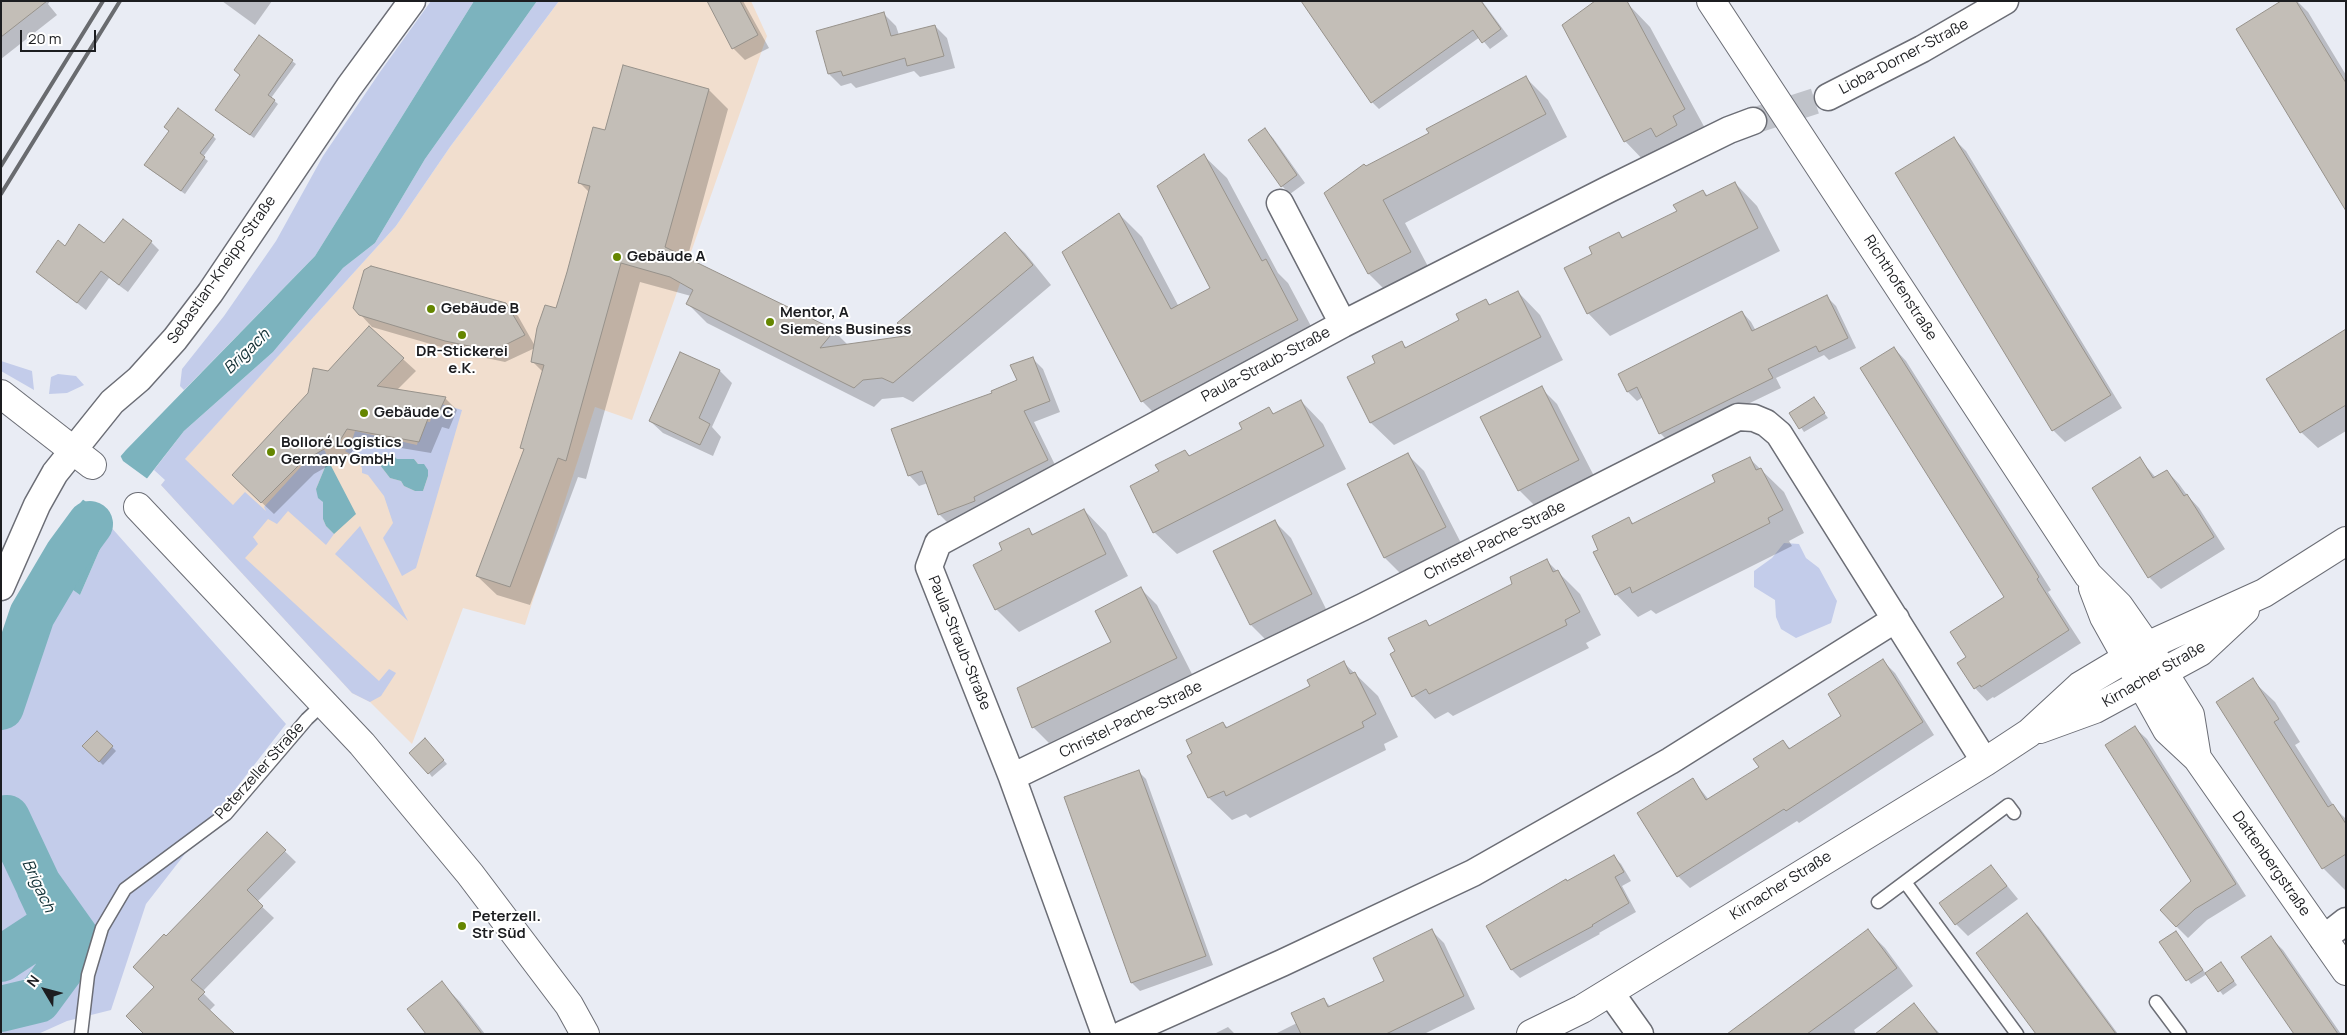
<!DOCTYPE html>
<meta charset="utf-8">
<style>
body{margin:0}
#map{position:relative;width:2347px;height:1035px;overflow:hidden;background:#e9ecf4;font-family:Manrope,sans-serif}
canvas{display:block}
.frame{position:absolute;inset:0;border:2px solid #1c1d20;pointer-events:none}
.north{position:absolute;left:20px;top:965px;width:50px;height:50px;-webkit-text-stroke:4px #fff;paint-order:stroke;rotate:307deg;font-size:14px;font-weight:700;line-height:20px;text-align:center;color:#1c1d20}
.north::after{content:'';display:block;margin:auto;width:18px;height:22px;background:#1c1d20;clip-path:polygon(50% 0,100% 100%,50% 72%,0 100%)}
.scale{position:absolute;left:20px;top:30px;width:76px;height:22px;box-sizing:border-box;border:2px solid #1c1d20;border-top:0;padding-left:6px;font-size:15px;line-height:18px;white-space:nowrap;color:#1c1d20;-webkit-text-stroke:4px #fff;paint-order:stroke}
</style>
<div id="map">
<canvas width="2347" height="1035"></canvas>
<div class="frame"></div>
<div class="north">N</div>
<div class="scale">20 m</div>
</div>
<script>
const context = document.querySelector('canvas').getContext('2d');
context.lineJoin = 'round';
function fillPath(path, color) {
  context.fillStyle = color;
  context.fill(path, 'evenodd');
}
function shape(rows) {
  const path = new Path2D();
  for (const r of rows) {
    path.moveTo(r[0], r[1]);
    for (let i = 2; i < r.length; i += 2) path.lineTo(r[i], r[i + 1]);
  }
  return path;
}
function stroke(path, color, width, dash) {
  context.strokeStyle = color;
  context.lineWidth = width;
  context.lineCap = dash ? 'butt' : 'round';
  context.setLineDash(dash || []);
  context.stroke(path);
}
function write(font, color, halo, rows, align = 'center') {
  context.font = font + ' Manrope,sans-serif';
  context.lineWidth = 4;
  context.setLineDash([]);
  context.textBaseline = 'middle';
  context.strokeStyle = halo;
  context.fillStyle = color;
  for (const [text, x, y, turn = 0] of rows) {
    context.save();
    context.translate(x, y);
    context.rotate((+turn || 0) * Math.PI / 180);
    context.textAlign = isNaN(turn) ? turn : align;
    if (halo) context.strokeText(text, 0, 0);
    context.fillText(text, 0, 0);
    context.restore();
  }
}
const commercial = shape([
 [559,1,751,1,767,36,632,420,595,407,525,625,463,608,412,744,370,702,352,693,161,485,396,226,450,147]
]);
const green = shape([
 [431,1,474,1,315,256,184,390,180,386,182,369,224,316,276,241,323,156,380,72],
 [537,1,559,1,450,147,396,226,185,459,233,505,245,492,266,511,264,507,319,447,325,451,328,460,316,489,323,502,323,519,326,526,334,534,326,545,288,511,277,524,268,519,253,537,258,544,245,558,379,681,389,669,396,673,381,696,370,702,352,693,161,485,165,480,154,470,184,431,273,352,343,268,375,243,425,159],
 [1,361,32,371,34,390,1,371],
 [58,374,76,376,84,385,67,393,49,394,51,377],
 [435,402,462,410,416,568,402,576,383,538,393,523,384,496,368,475,362,473,362,468,356,458,345,451,350,447,355,431,417,445,423,421,430,422],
 [393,455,397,459,414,459,428,476,423,491,415,491,404,486,401,481,390,478,373,456],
 [110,526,286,724,146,904,111,1010,67,1021,38,1034,1,1034,1,651,42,568,80,595],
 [360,526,408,621,335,554],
 [1784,543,1799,544,1806,558,1819,568,1837,601,1831,623,1796,638,1781,629,1776,617,1775,600,1754,587,1754,571,1772,558]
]);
const water = shape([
 [474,1,537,1,425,159,375,243,343,268,273,352,184,431,110,526,80,595,42,568,47,555,75,509,126,450,315,256],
 [378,454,393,455,397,459,414,459,418,464,424,464,428,470,428,476,423,491,415,491,404,486,401,481,390,478,373,456],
 [328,460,356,514,334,534,326,526,323,519,323,502,318,498,316,489]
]);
const pier = shape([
 [119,453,123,461,149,480,115,524,81,498]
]);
const shadow = shape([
 [1,1,50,1,48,4,57,15,1,59],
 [222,1,272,1,255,25],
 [717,1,743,1,769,48,745,60,733,48],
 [1302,1,1482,1,1508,36,1490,49,1480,37,1379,109,1372,102],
 [2283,1,2297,1,2308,12,2346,75,2346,209],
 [1628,4,1650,27,1707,132,1647,164,1625,141],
 [884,14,896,26,899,35,935,26,947,38,955,68,920,77,914,71,856,88,851,83,841,86,829,74,818,32],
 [292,61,296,64,271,98,278,104,254,138,221,114],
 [1526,78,1548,100,1567,137,1405,223,1432,274,1391,296,1369,274,1366,167,1430,133],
 [709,90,728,109,687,259,834,331,848,345,912,336,898,323,1005,234,1025,253,1051,285,913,402,903,397,882,399,874,407,707,323,688,304,691,296,640,282,586,479,578,477,530,605,497,595,477,576,525,450,522,447,543,372,532,361,535,348,505,362,458,352,372,327,360,314,505,304,518,316,535,346,557,310,590,193,579,182,606,132],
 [1265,130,1273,138,1305,183,1290,194,1282,186],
 [170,131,213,136,216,139,203,157,208,161,185,194,149,169],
 [1954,139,1966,151,2122,408,2065,442,2053,430,1897,174],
 [1204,156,1227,178,1278,273,1288,283,1320,343,1165,424,1142,401,1119,214,1142,237,1179,307,1212,288],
 [1735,183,1757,206,1780,251,1610,336,1588,313,1594,254,1619,233,1624,239,1678,212,1703,191,1708,196],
 [151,242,159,250,128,292,109,278,86,310,37,272,65,248],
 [1518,292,1540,315,1563,360,1394,445,1371,423,1348,378,1377,363,1401,342,1407,348,1461,321,1486,300,1491,306],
 [1827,297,1836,306,1856,348,1829,360,1824,355,1776,378,1781,388,1669,442,1660,433,1643,397,1637,401,1628,392,1742,312,1751,322,1756,331],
 [369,328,416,371,397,390,445,398,457,410,449,429,442,427,431,453,359,441,348,458,344,457,314,474,274,514,245,487,329,373],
 [2346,330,2346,431,2318,448,2301,432,2268,379],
 [1894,348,1906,361,2051,590,2048,592,2081,643,1994,698,1993,697,1987,701,1975,688,1968,658,2006,598],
 [681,353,720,371,732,383,712,427,721,437,713,456,663,433,650,421],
 [1032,358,1043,369,1060,412,1034,422,1058,471,949,524,939,514,928,483,919,486,909,475,994,394,1018,381],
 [1541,388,1557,404,1594,476,1535,506,1519,490],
 [1814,399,1828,418,1804,432,1791,413],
 [1301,401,1323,424,1346,469,1177,554,1154,532,1160,472,1185,451,1191,457,1244,430,1269,409,1275,415],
 [1408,455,1424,471,1461,543,1401,574,1385,558,1349,485],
 [1749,458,1784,492,1804,533,1789,541,1792,546,1656,614,1651,610,1638,617,1616,594,1600,550,1629,519,1634,524,1717,482],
 [2140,459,2156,478,2167,471,2179,484,2187,495,2199,508,2225,549,2161,589,2149,577],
 [1084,510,1106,533,1128,576,1019,632,996,609,1004,550,1029,530,1034,535],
 [1275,522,1291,538,1327,611,1267,641,1251,625,1215,552],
 [1546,560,1580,594,1601,635,1586,643,1589,648,1453,716,1448,712,1435,719,1413,696,1426,621,1430,626,1514,584],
 [1141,589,1157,605,1192,674,1049,743,1033,727,1112,643],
 [1883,661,1895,673,1934,735,1799,823,1797,821,1690,888,1678,876,1693,780,1709,800,1761,768,1783,742,1791,749,1843,716],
 [1343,662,1378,696,1398,737,1384,744,1386,750,1250,818,1246,814,1232,820,1209,798,1189,756,1223,723,1228,728,1311,687],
 [2252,680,2275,702,2300,742,2295,745,2335,808,2346,819,2346,891,2323,868,2217,702],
 [2135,728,2147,739,2246,896,2207,920,2188,938,2176,926,2193,881],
 [97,732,116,751,103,765,84,746],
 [425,740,447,764,432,777,429,773],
 [1138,771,1146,779,1213,965,1140,991,1132,983,1065,798],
 [267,834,296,862,257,902,274,918,202,992,215,1005,209,1011,155,987,166,938],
 [1613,856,1621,864,1631,881,1622,886,1636,912,1599,933,1600,934,1520,978,1512,970,1488,927],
 [1991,866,2018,899,1968,936,1956,924],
 [2026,914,2039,927,2118,1034,2037,1034],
 [1432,931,1444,943,1475,1009,1424,1034,1275,1034,1297,1023,1323,999,1331,1007,1386,981],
 [1868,931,1885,948,1913,986,1854,1030,1856,1034,1729,1034],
 [2176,932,2206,974,2224,967,2237,985,2223,995,2207,974,2191,984,2161,942],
 [2271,938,2283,950,2341,1034,2296,1034],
 [442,983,460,1002,485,1034,428,1034],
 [1914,1005,1940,1034,1877,1034],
 [1228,1027,1235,1034,1214,1034]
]);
const river = shape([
 [1,707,32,615,68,554,90,524],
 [1,959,56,923,39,887],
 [1,1009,38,1000,80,943,38,884,7,818]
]);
const building = shape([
 [1,1,47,1,1,37,1,1],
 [707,1,740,1,758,35,732,49,707,1],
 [1301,1,1481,1,1501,29,1482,43,1473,30,1371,103,1301,1],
 [1595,1,1627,1,1685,109,1673,116,1677,125,1656,137,1651,128,1624,142,1562,25,1595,1],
 [2281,1,2296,1,2346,83,2346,211,2236,29,2281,1],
 [884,12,891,36,935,25,944,56,907,66,905,58,843,76,841,71,828,74,816,31,884,12],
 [259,35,293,60,268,95,275,100,250,135,215,110,240,75,234,70,259,35],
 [623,65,709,89,665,247,835,330,820,348,912,335,897,323,1005,232,1033,265,893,383,882,378,863,380,854,388,686,304,693,290,670,277,621,263,566,461,558,458,510,587,476,576,524,449,520,448,544,365,531,362,537,328,545,305,556,308,567,272,590,186,578,183,593,127,605,130,623,65],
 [1526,76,1546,114,1383,200,1411,252,1368,274,1324,193,1364,164,1366,166,1429,133,1426,129,1526,76],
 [178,108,214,135,200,153,205,157,181,191,144,165,169,131,164,127,178,108],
 [1265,128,1297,175,1281,187,1248,140,1265,128],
 [1954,137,2111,395,2052,431,1895,173,1954,137],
 [1204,154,1262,261,1266,259,1298,320,1141,402,1062,252,1119,213,1171,309,1210,288,1157,186,1204,154],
 [1735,182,1758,228,1587,314,1564,268,1592,254,1589,247,1619,232,1622,238,1677,211,1673,205,1703,190,1706,196,1735,182],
 [123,219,152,241,119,285,101,271,77,303,36,272,58,240,65,246,79,224,104,243,123,219],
 [371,266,506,303,525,335,493,351,445,341,359,315,353,308,364,270,371,266],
 [1518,291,1541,337,1370,423,1347,377,1375,363,1372,356,1402,341,1405,348,1459,320,1456,314,1486,299,1489,305,1518,291],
 [1827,295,1848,338,1819,352,1816,346,1768,369,1773,378,1659,434,1637,387,1627,392,1618,374,1742,311,1752,331,1827,295],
 [369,326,404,358,377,386,446,397,436,418,429,416,419,442,347,429,336,447,331,445,302,462,261,503,232,475,308,393,313,368,328,371,369,326],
 [2346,329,2346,405,2300,433,2266,379,2346,329],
 [1894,347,2039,577,2037,579,2069,630,1981,687,1980,685,1974,689,1957,663,1966,657,1950,632,2004,597,1860,368,1894,347],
 [680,352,720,370,699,418,710,424,700,445,649,421,680,352],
 [1033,357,1050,401,1024,411,1048,460,974,497,975,501,938,515,922,471,908,476,891,429,992,393,991,391,1017,380,1010,365,1033,357],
 [1542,386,1579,460,1518,491,1480,417,1542,386],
 [1814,397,1825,413,1799,429,1789,413,1814,397],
 [1301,400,1324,446,1153,533,1130,486,1159,471,1155,465,1185,450,1189,456,1242,429,1239,423,1269,407,1273,414,1301,400],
 [1408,453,1446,527,1384,558,1347,484,1408,453],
 [1750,457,1756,470,1761,468,1783,510,1768,518,1770,523,1632,593,1630,587,1615,595,1593,552,1598,550,1592,536,1629,517,1632,524,1715,482,1712,475,1750,457],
 [2140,457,2153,478,2167,470,2184,496,2187,494,2214,537,2148,578,2092,488,2140,457],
 [1084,509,1106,554,995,610,973,565,1002,550,999,543,1029,528,1032,535,1084,509],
 [1275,520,1312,594,1250,625,1213,551,1275,520],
 [1547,559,1553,572,1558,570,1580,612,1565,620,1567,625,1429,694,1426,689,1412,697,1390,654,1395,651,1388,638,1426,620,1429,626,1512,584,1510,577,1547,559],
 [1141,587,1177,658,1032,728,1017,688,1111,642,1095,611,1141,587],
 [1883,659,1923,722,1786,811,1784,809,1677,877,1637,813,1693,778,1706,800,1759,767,1753,759,1783,740,1789,749,1841,716,1828,694,1883,659],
 [1344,661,1350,674,1355,672,1376,714,1362,722,1364,727,1226,796,1224,791,1208,798,1187,756,1192,753,1186,740,1223,722,1226,728,1310,686,1307,680,1344,661],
 [2253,678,2279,719,2274,722,2328,807,2333,804,2346,824,2346,854,2322,869,2216,702,2253,678],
 [2135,726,2236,884,2195,909,2176,927,2160,910,2191,881,2105,745,2135,726],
 [97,731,113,746,99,762,82,746,97,731],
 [425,738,444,760,428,774,409,753,425,738],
 [1139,770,1206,956,1131,983,1064,797,1139,770],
 [267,832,286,850,247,890,263,906,191,980,205,992,198,999,235,1034,144,1034,126,1016,154,987,133,967,164,934,166,936,267,832],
 [1614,855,1624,872,1615,877,1629,903,1592,925,1593,926,1511,970,1486,926,1566,879,1567,881,1614,855],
 [1991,865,2007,886,1955,925,1939,903,1991,865],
 [2027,913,2116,1034,2036,1034,1976,953,2027,913],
 [1432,929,1464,996,1386,1034,1301,1034,1291,1013,1324,998,1328,1007,1384,981,1373,958,1432,929],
 [1868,929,1897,968,1818,1026,1807,1034,1727,1034,1868,929],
 [2176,931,2203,970,2186,981,2159,942,2176,931],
 [2271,936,2290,964,2338,1034,2294,1034,2241,957,2271,936],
 [2221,962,2234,981,2218,992,2205,973,2221,962],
 [442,981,482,1034,426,1034,407,1009,442,981],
 [1914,1003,1938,1034,1875,1034,1904,1011,1914,1003]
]);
const minorTunnel = shape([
 [1753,121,1828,97]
]);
const service = shape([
 [1905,882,2017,1034],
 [1878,902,2008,805,2014,813],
 [2156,1002,2180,1034],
 [81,1034,88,975,102,928,125,889,226,814,307,719,324,703]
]);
const minor = shape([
 [1828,97,1922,49,2005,1],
 [1280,203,1343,324],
 [1,587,37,505,55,473,112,402,139,379,175,339,210,293,349,87,412,1],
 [1012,777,1363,607,1738,417,1754,418,1766,423,1779,434,1985,762],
 [2323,939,2346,921],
 [1610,992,1640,1034],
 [1105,1034,1012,777,929,567,938,543,1343,324,1609,189,1729,130,1753,121],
 [1123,1034,1282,963,1473,873,1670,761,1896,619]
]);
const tertiary = shape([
 [1711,1,2088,575,2119,606,2147,646,2190,715,2197,758],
 [2093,588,2104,617,2167,730,2197,758,2346,971]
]);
const secondary = shape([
 [1,394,92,465],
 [138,507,362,744,470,874,569,1005,585,1034],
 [2040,729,2095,709,2200,652,2245,610],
 [1531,1034,1582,1009,1985,762,2029,733,2080,686,2147,646,2264,593,2346,541]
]);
const rail = shape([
 [1,166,103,1],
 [1,194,120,1]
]);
const markers = [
 [617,257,5,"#658600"],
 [431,309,5,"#658600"],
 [770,322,5,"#658600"],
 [462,335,5,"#658600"],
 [364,413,5,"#658600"],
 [271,452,5,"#658600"],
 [462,926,5,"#658600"]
];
const streetNames = [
 ["Lioba-Dorner-Straße",1904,57,-28],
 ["Sebastian-Kneipp-Straße",222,270,-55],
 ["Richthofenstraße",1900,288,57],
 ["Paula-Straub-Straße",1266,365,-28],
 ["Christel-Pache-Straße",1495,541,-27],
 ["Paula-Straub-Straße",959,643,68],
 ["Kirnacher Straße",2154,675,-30],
 ["Christel-Pache-Straße",1131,720,-26],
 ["Peterzeller Straße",260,771,-48],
 ["Dattenbergstraße",2271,864,55],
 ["Kirnacher Straße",1781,886,-32]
];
const poiNames = [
 ["Gebäude A",627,257],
 ["Gebäude B",441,309],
 ["Mentor, A",780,313],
 ["Siemens Business",780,330],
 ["DR-Stickerei",462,352,"center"],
 ["e.K.",462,369,"center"],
 ["Gebäude C",374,413],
 ["Bolloré Logistics",281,443],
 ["Germany GmbH",281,460],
 ["Peterzell.",472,917],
 ["Str Süd",472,934]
];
const waterNames = [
 ["Brigach",247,352,-44],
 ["Brigach",38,886,65]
];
fillPath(commercial, '#f1dece');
fillPath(green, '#c3ccea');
fillPath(water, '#7cb3be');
fillPath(pier, '#e9ecf4');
fillPath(shadow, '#0003');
stroke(river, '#7cb3be', 46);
fillPath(building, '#c3beb7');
stroke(building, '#97928b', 1);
stroke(minorTunnel, '#c0c3ca', 26, [26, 13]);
stroke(service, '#6b6d75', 15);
stroke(minor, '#6b6d75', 29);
stroke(tertiary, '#6b6d75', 30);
stroke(secondary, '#6b6d75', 30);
stroke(service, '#fff', 12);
stroke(minor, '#fff', 26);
stroke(tertiary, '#fff', 28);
stroke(secondary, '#fff', 28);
stroke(rail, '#696b6f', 4);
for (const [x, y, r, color] of markers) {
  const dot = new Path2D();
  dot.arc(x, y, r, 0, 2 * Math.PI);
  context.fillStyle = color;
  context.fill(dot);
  stroke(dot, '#fff', 2);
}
write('15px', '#1c1d20', '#fff', streetNames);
write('bold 15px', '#1c1d20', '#fff', poiNames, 'left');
write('italic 16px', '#133035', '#fff', waterNames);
</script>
